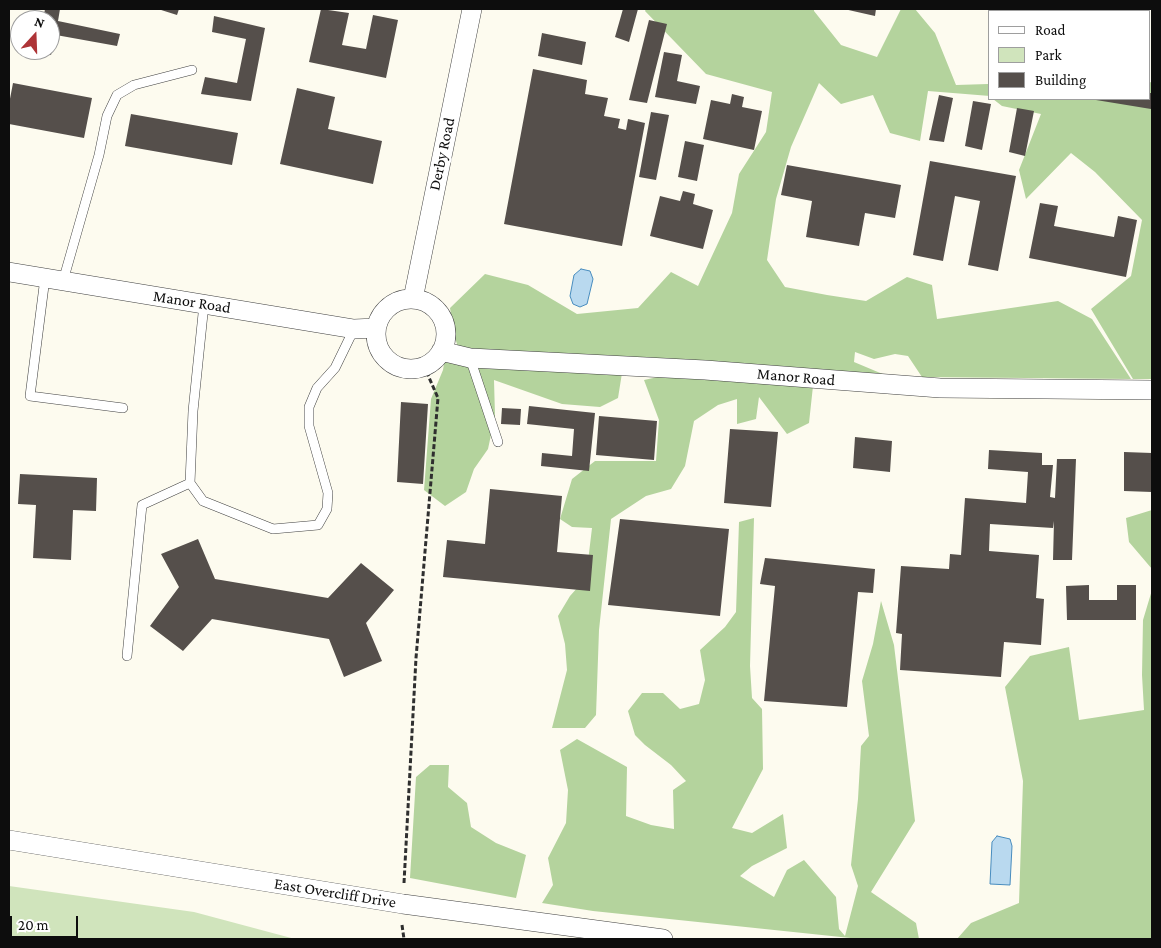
<!DOCTYPE html>
<style>
body{margin:0}
#map{position:relative;width:1161px;height:948px;overflow:hidden;background:#fdfbef;font-family:"Crimson Pro",serif}
canvas{display:block}
.frame{position:absolute;inset:0;border:10px solid #0d0d0d;pointer-events:none}
.legend{position:absolute;left:988px;top:10px;width:162px;height:90px;box-sizing:border-box;background:#fff;border:1px solid #9e9e9e;margin:0;padding:6px 9px;list-style:none;font-size:15px;color:#0d0d0d}
.legend li{display:flex;align-items:center;gap:10px;height:25px}
.legend b{width:25px;border:1px solid #9e9e9e}
.north{position:absolute;left:10px;top:10px;width:50px;height:50px;box-sizing:border-box;background:#fff;border:1px solid #9e9e9e;border-radius:50%;rotate:20deg;font-size:14px;font-weight:700;line-height:20px;text-align:center;color:#0d0d0d}
.north::after{content:'';display:block;margin:auto;width:18px;height:22px;background:#ae3437;clip-path:polygon(50% 0,100% 100%,50% 72%,0 100%)}
.scale{position:absolute;left:10px;top:916px;width:68px;height:22px;box-sizing:border-box;border:2px solid #0d0d0d;border-top:0;padding-left:6px;font-size:15px;line-height:18px;white-space:nowrap;color:#0d0d0d;-webkit-text-stroke:4px #fff;paint-order:stroke}
</style>
<div id="map">
<canvas width="1161" height="948"></canvas>
<div class="frame"></div>
<ul class="legend">
<li><b style="height:6px;background:#fff"></b>Road</li>
<li><b style="height:14px;background:#d0e4bc"></b>Park</li>
<li><b style="height:14px;background:#554f4b"></b>Building</li>
</ul>
<div class="north">N</div>
<div class="scale">20 m</div>
</div>
<script>
const context = document.querySelector('canvas').getContext('2d');
context.lineJoin = 'round';
function fillPath(path, color) {
  context.fillStyle = color;
  context.fill(path, 'evenodd');
}
function shape(rows) {
  const path = new Path2D();
  for (const r of rows) {
    if (r.length === 3) {
      path.moveTo(r[0] + r[2], r[1]);
      path.arc(r[0], r[1], r[2], 0, 2 * Math.PI);
      continue;
    }
    path.moveTo(r[0], r[1]);
    for (let i = 2; i < r.length; i += 2) path.lineTo(r[i], r[i + 1]);
  }
  return path;
}
function stroke(path, color, width, dash) {
  context.strokeStyle = color;
  context.lineWidth = width;
  context.lineCap = dash ? 'butt' : 'round';
  context.setLineDash(dash || []);
  context.stroke(path);
}
function write(font, color, halo, rows, align = 'center') {
  context.font = font + ' "Crimson Pro",serif';
  context.lineWidth = 5;
  context.setLineDash([]);
  context.textBaseline = 'middle';
  context.strokeStyle = halo;
  context.fillStyle = color;
  for (const [text, x, y, turn = 0] of rows) {
    context.save();
    context.translate(x, y);
    context.rotate((+turn || 0) * Math.PI / 180);
    context.textAlign = isNaN(turn) ? turn : align;
    if (halo) context.strokeText(text, 0, 0);
    context.fillText(text, 0, 0);
    context.restore();
  }
}
const green = shape([
 [9,886,194,912,295,939,9,939]
]);
const forest = shape([
 [646,9,814,9,814,11,841,45,877,57,901,9,915,9,935,33,956,85,988,84,990,80,990,96,928,91,920,141,890,133,873,95,841,104,819,83,791,147,776,199,767,260,785,287,827,295,866,301,907,277,932,285,937,319,1058,301,1092,319,1131,379,922,377,908,356,895,354,874,359,855,352,854,362,885,375,459,350,455,338,450,308,485,274,528,285,577,314,638,308,671,272,698,286,732,213,739,174,766,132,772,92,706,74,645,11],
 [1150,82,1152,83,1152,379,1133,379,1091,309,1131,276,1142,220,1095,172,1071,153,1026,199,1019,170,1041,114,1002,106,993,99,1150,99],
 [445,358,622,373,618,398,600,407,562,404,494,380,495,416,488,449,474,469,466,492,445,506,424,490,431,399,443,370],
 [667,375,813,386,809,423,787,434,759,397,756,419,737,424,737,399,718,405,694,421,685,466,671,489,646,496,611,519,599,630,596,715,585,728,552,728,567,670,565,644,558,616,570,596,586,578,592,528,572,527,560,519,572,479,595,461,656,461,659,420,644,380],
 [1152,510,1152,569,1129,542,1126,518],
 [754,518,750,666,752,698,762,709,763,769,732,828,752,833,783,814,787,848,752,866,740,876,774,897,787,870,804,860,836,897,839,929,845,936,858,886,851,865,858,799,861,746,869,736,862,681,873,644,881,601,894,645,915,821,871,892,916,923,919,939,860,939,593,911,542,903,553,885,548,858,566,823,568,790,560,750,577,739,627,767,626,816,651,825,674,829,673,790,686,781,671,765,645,745,635,735,628,711,642,693,663,693,680,709,699,704,705,680,700,650,725,627,736,612,739,522],
 [1152,590,1152,939,957,939,971,923,1019,903,1023,781,1005,687,1030,656,1069,647,1079,720,1144,710,1142,675,1143,620],
 [430,765,449,765,448,787,467,803,471,827,496,843,526,855,516,898,410,878,416,777]
]);
const water = shape([
 [581,269,590,271,593,279,587,304,580,307,573,304,570,296,574,275,581,269],
 [997,836,1010,839,1012,846,1010,885,990,884,992,842,997,836]
]);
const building = shape([
 [45,9,60,9,58,21,120,34,117,46,56,35,51,55,37,53,37,50,50,50,50,20,43,20],
 [158,9,179,9,177,15],
 [321,9,349,13,342,45,366,49,373,15,398,20,386,78,309,62],
 [623,9,638,9,629,42,615,37],
 [844,9,876,9,875,16],
 [214,16,265,28,251,101,201,94,205,77,237,83,246,39,212,32],
 [649,20,667,24,647,103,629,100],
 [542,33,586,42,582,65,538,56],
 [664,52,682,55,677,81,700,86,696,104,655,97],
 [533,69,587,80,585,94,608,98,604,116,620,119,618,128,626,130,628,119,645,123,622,246,504,224],
 [13,83,92,98,84,138,9,124,9,104],
 [297,88,335,97,328,129,382,141,373,184,280,164],
 [1150,93,1152,93,1151,109,1096,100,1150,99],
 [732,94,744,97,742,107,762,111,754,150,703,139,711,100,730,104],
 [939,95,953,98,944,142,929,140],
 [973,101,991,104,982,150,965,146],
 [1017,108,1034,111,1025,156,1009,152],
 [651,112,669,115,656,180,639,177],
 [131,114,238,133,232,165,125,146],
 [685,141,704,145,697,181,678,177],
 [930,161,1016,176,998,271,968,265,980,201,955,196,943,261,913,255],
 [787,165,901,185,895,218,865,213,859,246,806,237,812,201,781,195],
 [683,191,695,194,693,204,713,210,703,249,650,236,660,196,680,201],
 [1040,203,1058,206,1054,226,1114,237,1118,216,1137,220,1126,277,1029,258],
 [401,402,428,404,423,484,397,482],
 [529,406,595,413,589,471,541,466,542,453,572,456,574,429,527,424],
 [502,408,521,409,520,425,501,424],
 [599,416,657,421,654,460,596,455],
 [730,429,778,432,771,507,724,503],
 [855,437,892,441,890,472,853,468],
 [989,450,1042,453,1042,465,1053,465,1050,497,1055,498,1057,459,1076,459,1072,560,1053,560,1054,521,1053,528,990,524,989,551,1039,555,1036,598,1044,599,1041,645,1004,642,1001,677,900,670,902,634,896,633,901,566,949,569,950,554,961,555,965,498,1026,503,1028,472,988,469],
 [1124,452,1152,453,1152,492,1124,491],
 [20,474,97,478,96,511,73,510,71,560,33,558,36,505,18,504],
 [490,489,562,496,557,552,593,555,590,591,443,577,447,540,485,544],
 [620,519,729,529,720,616,608,605],
 [198,539,215,579,328,598,361,563,394,590,366,623,382,661,344,677,329,639,212,619,183,651,150,626,179,587,161,554],
 [765,558,875,569,873,593,858,592,847,707,764,701,775,586,760,584],
 [1089,585,1089,600,1117,600,1117,585,1136,585,1136,620,1067,620,1066,586]
]);
const path = shape([
 [404,883,416,658,438,398,424,366],
 [402,925,404,939]
]);
const lane = shape([
 [45,278,30,396,123,408],
 [63,281,99,155,107,116,117,95,134,85,192,70],
 [204,304,193,411,190,483,203,501,273,529,318,525,327,509,328,493,309,426,309,407,317,388,335,368,354,329],
 [470,358,498,442],
 [127,656,142,505,190,483]
]);
const street = shape([
 [9,272,354,329,376,328],
 [413,299,472,9],
 [411,334,35],
 [441,351,470,358,705,370,940,388,1152,390],
 [9,840,403,904,663,939]
]);
const streetNames = [
 ["Derby Road",442,154,-78],
 ["Manor Road",192,302,9],
 ["Manor Road",796,377,5],
 ["East Overcliff Drive",335,893,9]
];
fillPath(green, '#d0e4bc');
fillPath(forest, '#b4d39d');
fillPath(water, '#b9d9ef');
stroke(water, '#488cbe', 1);
fillPath(building, '#554f4b');
stroke(lane, '#404040', 10);
stroke(street, '#404040', 20);
stroke(path, '#2f2f2f', 3, [5, 2.5]);
stroke(lane, '#fff', 9);
stroke(street, '#fff', 19);
write('16px', '#0d0d0d', '#fff', streetNames);
</script>
